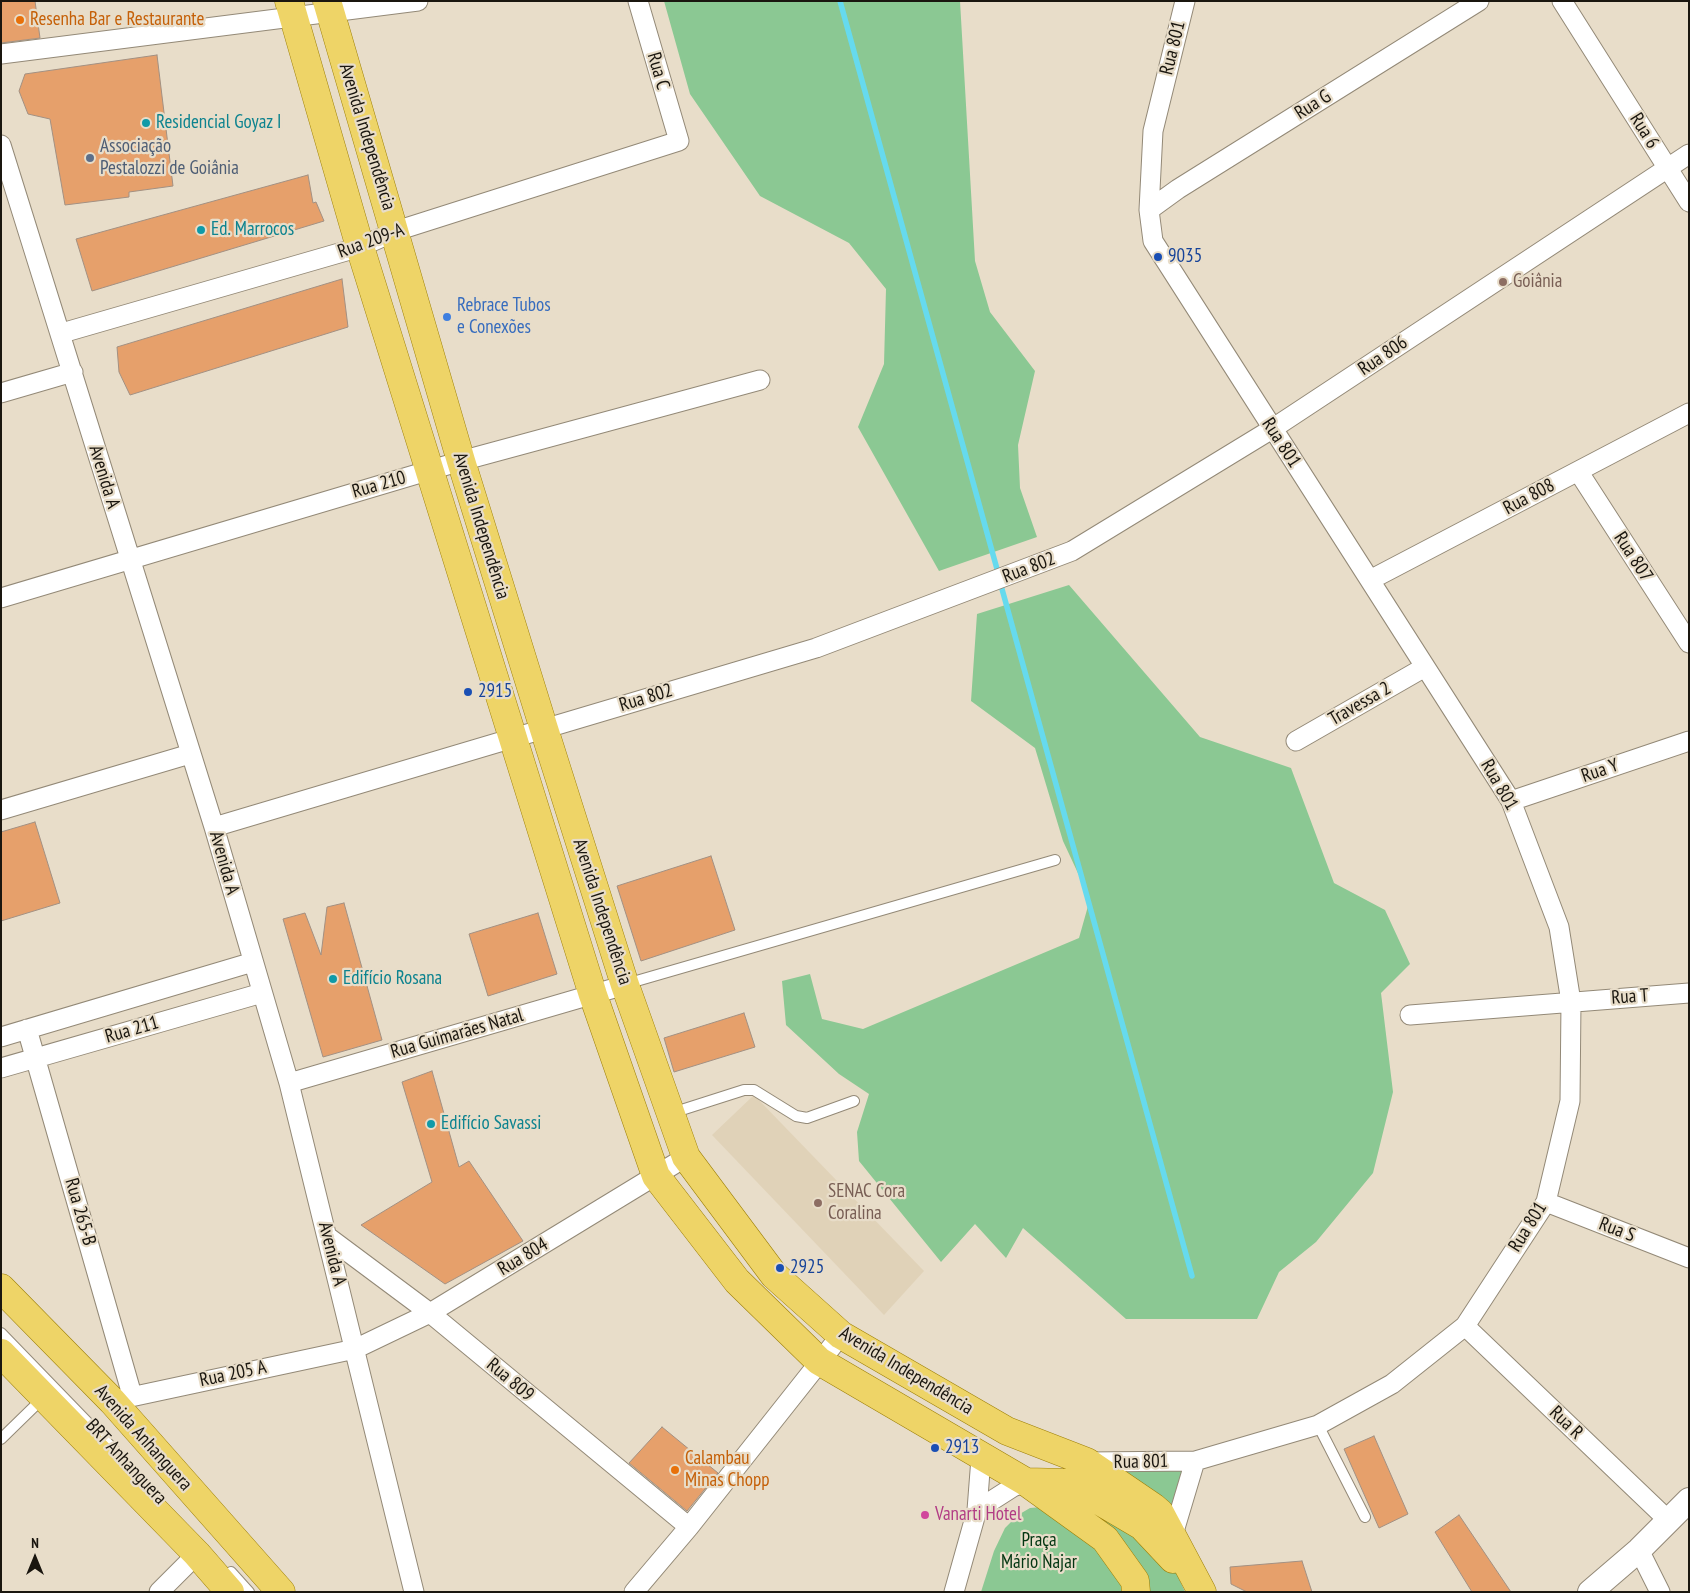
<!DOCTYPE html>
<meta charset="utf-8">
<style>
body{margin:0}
#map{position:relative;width:1690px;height:1593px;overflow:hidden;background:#e8ddc9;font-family:"PT Sans Narrow",sans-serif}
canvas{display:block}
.frame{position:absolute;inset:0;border:2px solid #1a160f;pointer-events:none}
.north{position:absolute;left:10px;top:1533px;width:50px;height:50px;-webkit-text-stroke:4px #e8ddc9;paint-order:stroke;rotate:0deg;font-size:14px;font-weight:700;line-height:20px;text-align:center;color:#1a160f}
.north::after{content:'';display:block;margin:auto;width:18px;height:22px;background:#1a160f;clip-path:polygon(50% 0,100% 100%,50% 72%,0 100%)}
</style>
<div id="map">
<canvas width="1690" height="1593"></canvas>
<div class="frame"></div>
<div class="north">N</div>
</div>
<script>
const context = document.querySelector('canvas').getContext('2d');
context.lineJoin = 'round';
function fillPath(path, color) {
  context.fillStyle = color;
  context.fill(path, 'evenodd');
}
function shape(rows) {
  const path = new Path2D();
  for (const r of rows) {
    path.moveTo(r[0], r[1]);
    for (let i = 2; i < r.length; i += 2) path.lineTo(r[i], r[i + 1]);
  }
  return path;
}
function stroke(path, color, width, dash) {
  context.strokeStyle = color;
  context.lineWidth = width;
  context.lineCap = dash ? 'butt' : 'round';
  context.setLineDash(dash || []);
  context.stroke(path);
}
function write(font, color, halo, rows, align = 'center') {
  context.font = font + ' "PT Sans Narrow",sans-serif';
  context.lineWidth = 4.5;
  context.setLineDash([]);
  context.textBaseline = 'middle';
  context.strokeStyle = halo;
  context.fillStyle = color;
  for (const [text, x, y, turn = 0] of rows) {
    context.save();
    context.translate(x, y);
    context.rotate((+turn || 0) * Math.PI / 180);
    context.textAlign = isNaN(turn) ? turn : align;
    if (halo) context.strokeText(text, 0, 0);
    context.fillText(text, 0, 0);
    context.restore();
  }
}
const built = shape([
 [754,1095,924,1271,884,1315,712,1135]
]);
const green = shape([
 [664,1,960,1,975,261,990,312,1035,371,1018,445,1020,488,1037,537,939,571,858,427,884,364,886,289,849,243,760,196,690,94],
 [1069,585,1200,737,1291,768,1334,883,1385,910,1410,964,1381,993,1393,1092,1373,1173,1316,1242,1279,1272,1257,1319,1126,1319,1023,1228,1006,1258,975,1224,941,1262,859,1161,857,1132,869,1094,839,1074,786,1025,782,981,810,974,822,1019,863,1029,1079,938,1090,899,1063,841,1035,748,971,701,977,614],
 [1099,1467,1187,1468,1173,1517],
 [1052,1498,1089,1498,1168,1554,1185,1592,1139,1592],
 [1042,1507,1096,1543,1130,1592,981,1592,994,1551,1005,1528,1018,1515,1030,1508]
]);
const stream = shape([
 [840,1,997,569],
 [1002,589,1192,1276]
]);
const building = shape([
 [1,1,35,1,40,38,1,43,1,1],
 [157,55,173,186,129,192,129,197,65,205,50,119,28,114,19,91,25,74,157,55],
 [308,175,313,203,316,202,324,221,92,291,76,239,308,175],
 [342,279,348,327,130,395,119,372,117,347,342,279],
 [35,822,60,903,1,921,1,832,35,822],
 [711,856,735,930,641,961,617,886,711,856],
 [344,903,382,1040,323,1057,283,919,305,913,321,955,327,907,344,903],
 [538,913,557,974,488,996,469,934,538,913],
 [744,1013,755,1047,674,1072,664,1038,744,1013],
 [432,1071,459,1167,469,1161,523,1241,445,1284,361,1225,432,1182,402,1082,432,1071],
 [662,1427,718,1473,687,1511,629,1463,662,1427],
 [1374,1436,1408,1514,1379,1528,1344,1449,1374,1436],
 [1459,1515,1511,1592,1472,1592,1435,1532,1459,1515],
 [1302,1561,1312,1592,1247,1592,1231,1584,1230,1567,1302,1561]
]);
const service = shape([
 [626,984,1055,860],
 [672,1113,744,1090,754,1090,796,1116,807,1118,854,1101],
 [1,1333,124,1460],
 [1318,1425,1365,1517],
 [1,1439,43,1398],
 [231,1572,249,1592]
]);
const minor = shape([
 [1562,1,1689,202],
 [1,54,418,1],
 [1,145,214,827,289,1083,414,1592],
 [1149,210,1178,189,1479,1],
 [62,333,360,247,396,231,679,141,638,1],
 [1,393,73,372],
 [1578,471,1689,643],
 [1370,580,1689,413],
 [1,598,461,461,760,380],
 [1296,741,1425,667],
 [1511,801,1689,741],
 [1,810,190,754],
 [214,827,816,648,1072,551,1272,429,1689,154],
 [1410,1015,1689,993],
 [27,1029,132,1395],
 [1,1037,253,962],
 [1,1068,262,993],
 [289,1083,625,985],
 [1546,1202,1689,1258],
 [328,1237,430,1313,689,1527],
 [1465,1326,1668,1520],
 [112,1401,355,1349,430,1313,686,1157],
 [1087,1462,1195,1461,1318,1425,1392,1384,1465,1326,1546,1202,1570,1101,1571,1002,1559,927,1511,801,1153,241,1149,210,1153,131,1185,1],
 [977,1510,1013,1487,1026,1482],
 [1172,1538,1195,1461],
 [1639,1550,1660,1592],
 [159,1592,197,1554],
 [634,1592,689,1527,841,1335],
 [954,1592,977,1510,981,1458]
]);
const tertiary = shape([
 [1590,1592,1639,1550,1689,1500]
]);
const primary = shape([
 [289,1,360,247,593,995,656,1176,737,1281,819,1361,1026,1482,1105,1539,1135,1581,1136,1592],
 [327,1,461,461,544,729,625,985,686,1157,774,1275,841,1335,1007,1431,1087,1462,1153,1507,1160,1513,1202,1592],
 [1,1288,112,1401,281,1592],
 [1,1353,197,1554,230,1592],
 [1026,1482,1069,1483,1142,1526,1173,1559]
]);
const markers = [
 [20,20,5,"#e8710a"],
 [146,123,5,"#0f9aa8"],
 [90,158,5,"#5c6f8a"],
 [201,230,5,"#0f9aa8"],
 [1158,257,5,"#1a4fb4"],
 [1503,282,5,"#8d6e63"],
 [447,317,5,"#3f7fe0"],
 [468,692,5,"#1a4fb4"],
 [333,979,5,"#0f9aa8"],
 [431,1124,5,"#0f9aa8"],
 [818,1203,5,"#8d6e63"],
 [780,1268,5,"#1a4fb4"],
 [935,1448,5,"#1a4fb4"],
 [675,1470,5,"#e8710a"],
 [925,1515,5,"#d1479c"]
];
const foodNames = [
 ["Resenha Bar e Restaurante",30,20],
 ["Calambau",685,1459],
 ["Minas Chopp",685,1481]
];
const streetNames = [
 ["Rua 801",1173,48,-76],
 ["Rua C",658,71,74],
 ["Rua G",1313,105,-32],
 ["Rua 6",1644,131,58],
 ["Avenida Independência",367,137,73],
 ["Rua 209-A",371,241,-20],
 ["Rua 806",1383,356,-34],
 ["Rua 801",1281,443,57],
 ["Avenida A",104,477,73],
 ["Rua 210",379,485,-16],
 ["Rua 808",1529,497,-28],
 ["Avenida Independência",481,526,73],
 ["Rua 807",1633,557,57],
 ["Rua 802",1029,568,-21],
 ["Rua 802",646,698,-17],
 ["Travessa 2",1360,704,-30],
 ["Rua Y",1600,771,-19],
 ["Rua 801",1499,785,60],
 ["Avenida A",224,863,74],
 ["Avenida Independência",602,912,72],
 ["Rua T",1630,997,-4],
 ["Rua 211",132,1030,-16],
 ["Rua Guimarães Natal",457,1034,-16],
 ["Rua 265-B",80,1212,74],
 ["Rua 801",1528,1227,-58],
 ["Rua S",1617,1230,21],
 ["Avenida A",332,1254,76],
 ["Rua 804",523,1257,-31],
 ["Avenida Independência",906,1371,31],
 ["Rua 205 A",233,1374,-12],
 ["Rua 809",510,1380,40],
 ["Rua R",1566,1423,44],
 ["Avenida Anhanguera",143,1438,48],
 ["BRT Anhanguera",126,1462,47],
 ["Rua 801",1141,1462,-1]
];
const cultureNames = [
 ["Residencial Goyaz I",156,123],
 ["Ed. Marrocos",211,230],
 ["Edifício Rosana",343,979],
 ["Edifício Savassi",441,1124]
];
const serviceNames = [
 ["Associação",100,147],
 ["Pestalozzi de Goiânia",100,169]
];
const transitNames = [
 ["9035",1168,257],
 ["2915",478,692],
 ["2925",790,1268],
 ["2913",945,1448]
];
const educationNames = [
 ["Goiânia",1513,282],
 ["SENAC Cora",828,1192],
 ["Coralina",828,1214]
];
const shopNames = [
 ["Rebrace Tubos",457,306],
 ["e Conexões",457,328]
];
const hotelNames = [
 ["Vanarti Hotel",935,1515]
];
const parkNames = [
 ["Praça",1039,1541],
 ["Mário Najar",1039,1563]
];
fillPath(built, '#e0d2b8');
fillPath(green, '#8bc893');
stroke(stream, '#66daee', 5.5);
fillPath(building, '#e6a06b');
stroke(building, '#a29082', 1);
stroke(service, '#938977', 12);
stroke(minor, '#938977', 21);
stroke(tertiary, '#938977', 26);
stroke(primary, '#9c7f07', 29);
stroke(service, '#fff', 10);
stroke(minor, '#fff', 19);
stroke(tertiary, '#fff', 24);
stroke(primary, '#eed467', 28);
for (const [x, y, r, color] of markers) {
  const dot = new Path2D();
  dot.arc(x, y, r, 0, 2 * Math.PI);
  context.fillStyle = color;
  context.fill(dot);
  stroke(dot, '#e8ddc9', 2);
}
write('19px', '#c56008', '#e8ddc9', foodNames, 'left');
write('19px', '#1a160f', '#e8ddc9', streetNames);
write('19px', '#0d838f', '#e8ddc9', cultureNames, 'left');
write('19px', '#4e5e75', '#e8ddc9', serviceNames, 'left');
write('19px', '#164399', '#e8ddc9', transitNames, 'left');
write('19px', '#785e54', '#e8ddc9', educationNames, 'left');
write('19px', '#366cbe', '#e8ddc9', shopNames, 'left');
write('19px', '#b23c85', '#e8ddc9', hotelNames, 'left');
write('19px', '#023611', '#e8ddc9', parkNames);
</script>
